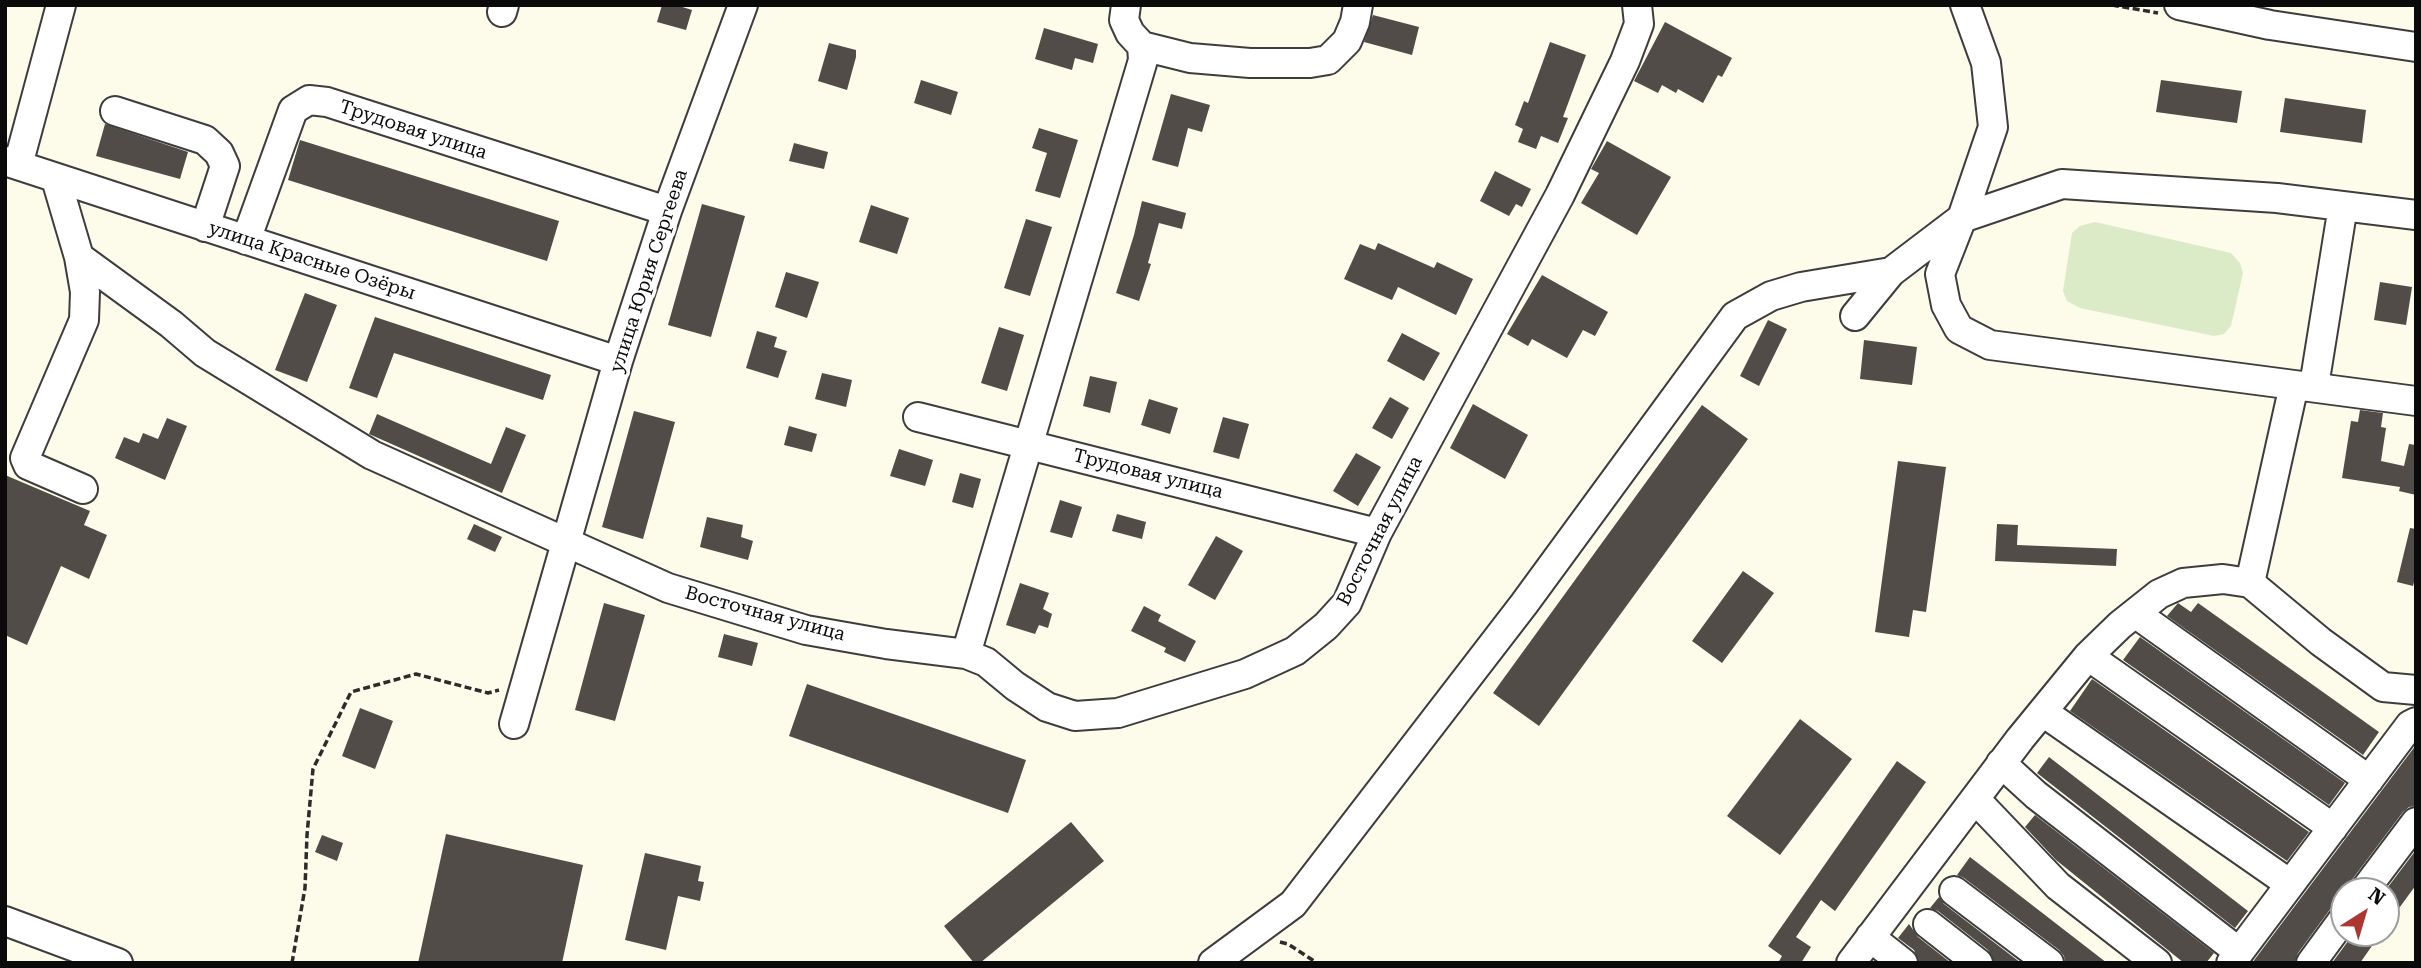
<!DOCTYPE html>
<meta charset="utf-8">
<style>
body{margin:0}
#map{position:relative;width:2421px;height:968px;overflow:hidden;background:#fdfbe9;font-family:"Roboto Serif",serif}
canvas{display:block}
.frame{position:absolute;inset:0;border:7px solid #0a0a0a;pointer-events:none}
.north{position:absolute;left:2330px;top:877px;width:70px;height:70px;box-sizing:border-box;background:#fff;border:2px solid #9d9d9d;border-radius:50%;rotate:37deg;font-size:19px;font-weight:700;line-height:28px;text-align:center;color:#0a0a0a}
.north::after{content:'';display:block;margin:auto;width:24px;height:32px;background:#ab3730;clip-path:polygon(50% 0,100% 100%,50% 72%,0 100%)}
</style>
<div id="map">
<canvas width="2421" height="968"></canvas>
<div class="frame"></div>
<div class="north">N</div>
</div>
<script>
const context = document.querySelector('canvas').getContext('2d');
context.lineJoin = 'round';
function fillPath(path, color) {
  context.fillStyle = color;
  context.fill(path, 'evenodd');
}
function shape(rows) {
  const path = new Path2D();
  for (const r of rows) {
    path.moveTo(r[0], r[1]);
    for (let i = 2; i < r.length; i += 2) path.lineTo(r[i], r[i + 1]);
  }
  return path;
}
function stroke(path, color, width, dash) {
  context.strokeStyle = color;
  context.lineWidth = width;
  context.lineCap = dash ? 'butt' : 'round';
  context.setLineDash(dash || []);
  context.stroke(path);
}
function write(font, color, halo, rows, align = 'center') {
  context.font = font + ' "Roboto Serif",serif';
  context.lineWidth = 7;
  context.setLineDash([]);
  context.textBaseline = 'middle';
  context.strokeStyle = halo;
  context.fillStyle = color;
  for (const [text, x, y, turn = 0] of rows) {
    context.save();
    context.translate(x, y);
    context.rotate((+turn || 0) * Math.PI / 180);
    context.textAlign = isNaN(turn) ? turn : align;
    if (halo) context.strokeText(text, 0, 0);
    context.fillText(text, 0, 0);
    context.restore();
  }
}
const pitch = shape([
 [2095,222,2231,253,2240,263,2243,273,2231,326,2224,334,2214,336,2080,308,2067,301,2063,291,2072,233,2080,226]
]);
const building = shape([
 [662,5,676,5,692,10,686,30,657,22],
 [1373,15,1419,27,1412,55,1364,42],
 [1665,22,1732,58,1722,77,1718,75,1703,103,1678,89,1676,93,1662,85,1658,93,1634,81],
 [1044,28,1098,44,1093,63,1075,58,1072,70,1035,59],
 [1550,42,1586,55,1563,117,1568,118,1558,143,1541,136,1536,149,1518,142,1523,129,1515,125,1524,101,1528,103],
 [829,43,856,50,856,57,847,90,818,81],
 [921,80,958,92,951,115,914,103],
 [2161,80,2242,91,2237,123,2156,112],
 [1171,94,1210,105,1202,132,1188,128,1178,167,1152,160],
 [2285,98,2366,110,2362,143,2280,132],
 [105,124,188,152,180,179,96,156],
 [1039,128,1078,140,1060,198,1035,191,1047,153,1032,148],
 [300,140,559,221,547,261,288,180],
 [1607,141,1671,177,1637,235,1581,203,1599,173,1591,169],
 [794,143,828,152,824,169,789,161],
 [1495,171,1531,189,1522,207,1516,204,1509,216,1480,201],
 [1142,201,1186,213,1182,229,1159,223,1148,263,1151,264,1139,301,1116,293,1134,235],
 [702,204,745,216,711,337,668,325],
 [871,205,909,218,897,254,859,242],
 [1026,219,1052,227,1030,296,1004,288],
 [1378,243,1434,268,1437,262,1473,279,1456,315,1398,287,1392,300,1344,279,1360,244,1375,250],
 [786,272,819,282,807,318,775,307],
 [1542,275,1608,312,1595,336,1583,330,1567,358,1532,339,1528,346,1507,334],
 [2380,282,2412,287,2406,325,2374,320],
 [305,293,337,305,307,382,275,370],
 [375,317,551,375,543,400,394,353,377,398,349,388],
 [1768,320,1787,329,1759,386,1740,376],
 [999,327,1024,335,1007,391,981,383],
 [757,331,777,337,774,347,787,351,778,378,746,368],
 [1402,333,1440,353,1424,381,1387,361],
 [1864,340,1917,347,1912,385,1860,379],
 [822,373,852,380,846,407,815,399],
 [1090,376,1117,382,1110,413,1083,406],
 [1390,397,1409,408,1392,439,1372,428],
 [1149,399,1178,408,1170,434,1141,425],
 [1473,404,1528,435,1505,479,1450,448],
 [1702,405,1748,439,1539,726,1493,693],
 [2360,410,2383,413,2381,427,2386,428,2381,461,2404,466,2409,444,2416,445,2416,495,2399,491,2400,487,2342,478,2351,421,2358,422],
 [634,411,675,422,643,539,602,527],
 [377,414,491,464,506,427,526,435,502,493,369,434],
 [1223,417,1249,424,1239,459,1213,452],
 [167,418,187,426,165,480,115,458,124,437,139,443,143,433,158,439],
 [789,426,817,434,812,452,784,445],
 [899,449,933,460,925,486,890,476],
 [1356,453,1381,467,1358,506,1333,491],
 [1898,461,1946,467,1926,612,1913,610,1909,637,1875,632],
 [960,473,981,479,973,508,952,502],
 [5,475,90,511,84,525,107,535,89,579,61,566,27,645,5,635],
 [1060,500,1082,507,1072,538,1050,532],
 [1117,514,1146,522,1142,539,1112,531],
 [707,517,743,525,741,537,753,541,748,560,700,547],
 [474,524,502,537,495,552,467,539],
 [1997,524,2018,525,2017,545,2117,549,2116,566,1995,561],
 [2410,528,2416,529,2416,574,2413,586,2397,582],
 [1216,536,1243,551,1215,600,1188,585],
 [1743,571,1774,593,1722,663,1692,641],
 [1020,583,1049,593,1043,609,1052,614,1048,628,1039,625,1035,634,1006,625],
 [604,603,645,615,615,721,575,710],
 [2178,603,2191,612,2198,603,2379,732,2363,755,2167,616],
 [1144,606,1161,615,1158,621,1196,641,1185,662,1164,652,1166,648,1131,631],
 [724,634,758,643,752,666,718,657],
 [2140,637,2345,783,2329,805,2123,660],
 [2092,679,2309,832,2287,861,2070,711],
 [807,684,1026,760,1008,813,789,736],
 [360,708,393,721,375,769,342,756],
 [1800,719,1852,759,1780,855,1727,816],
 [2416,745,2416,806,2409,807,2403,812,2351,881,2348,891,2344,891,2342,902,2331,908,2298,953,2295,963,2252,963],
 [2049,757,2248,911,2235,928,2037,773],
 [1897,761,1926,782,1835,911,1821,900,1796,937,1811,947,1801,963,1778,963,1782,956,1768,946],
 [2035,815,2214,953,2206,963,2184,963,2056,860,2025,827],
 [1071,822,1104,861,980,963,974,963,944,926],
 [446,834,583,865,562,963,418,963],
 [322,835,343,843,337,861,315,852],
 [2416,850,2416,885,2386,926,2385,891],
 [645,853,701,866,698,881,704,882,700,901,678,896,666,950,625,940],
 [1970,857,2107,963,2065,963,2064,956,2059,950,1964,878,1957,875],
 [1939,897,1944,904,2021,963,1994,963,1988,950,1938,911,1930,908],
 [1909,924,1918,937,1951,963,1919,963,1914,950,1898,938],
 [2354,933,2381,933,2360,963,2332,963]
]);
const path = shape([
 [2112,5,2158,13],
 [1280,942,1288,944,1317,963],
 [292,963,305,888,307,835,313,769,351,692,416,674,488,693,499,690]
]);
const minor = shape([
 [1965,5,1986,63,1993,127,1962,218,1940,274,1946,305,1959,329,1990,345,2416,401],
 [2179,5,2270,25,2416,47],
 [502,12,504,5],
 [1142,46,1190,58,1250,63,1310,63,1328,60,1347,41,1355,22,1358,5],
 [115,111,205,140,219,153,225,166,205,227],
 [5,161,618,361],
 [18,165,61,5],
 [56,179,79,257,171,324,205,353,372,455,668,588,806,630,886,644,966,654,986,662,1015,686,1047,707,1075,716,1118,713,1245,674,1295,651,1326,626,1347,603,1377,533,1560,195,1625,61,1639,24,1637,5],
 [246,240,293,110,309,100,327,102,667,211],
 [79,257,85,292,84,320,25,458,28,465,83,489],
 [1855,316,1891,272],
 [2314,386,2343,206],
 [918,417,1377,533],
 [2250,583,2294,385],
 [2135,613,2369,780],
 [966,654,1143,60,1142,46,1130,33,1124,20,1126,5],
 [2088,656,2333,828],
 [2043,712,2290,884],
 [514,724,618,361,667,211,743,5],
 [2001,763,2036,795,2239,952],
 [1975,799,2058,886,2157,963],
 [1954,891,2049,963],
 [2364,891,2416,822],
 [5,921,118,963],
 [1928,924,1978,963],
 [1870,937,1903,963],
 [1213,963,1293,904,1524,604,1735,316,1771,296,1801,287,1891,272,1962,218,2062,184,2277,198,2416,215],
 [1851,963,2020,739,2088,656,2120,625,2159,594,2183,583,2223,579,2250,583,2321,642,2383,687,2416,690],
 [2231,963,2410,725,2416,722],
 [2311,963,2344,918]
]);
const streetNames = [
 ["Трудовая улица",413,130,18],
 ["улица Красные Озёры",312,261,18],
 ["улица Юрия Сергеева",649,271,-72],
 ["Трудовая улица",1148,474,14],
 ["Восточная улица",1380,531,-63],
 ["Восточная улица",765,614,15]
];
fillPath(pitch, '#dbebc8');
fillPath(building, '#514c47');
stroke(minor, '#3d3d3d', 32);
stroke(path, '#2c2c2c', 3.5, [7, 3.5]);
stroke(minor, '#fff', 28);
write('19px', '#0a0a0a', '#fff', streetNames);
</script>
